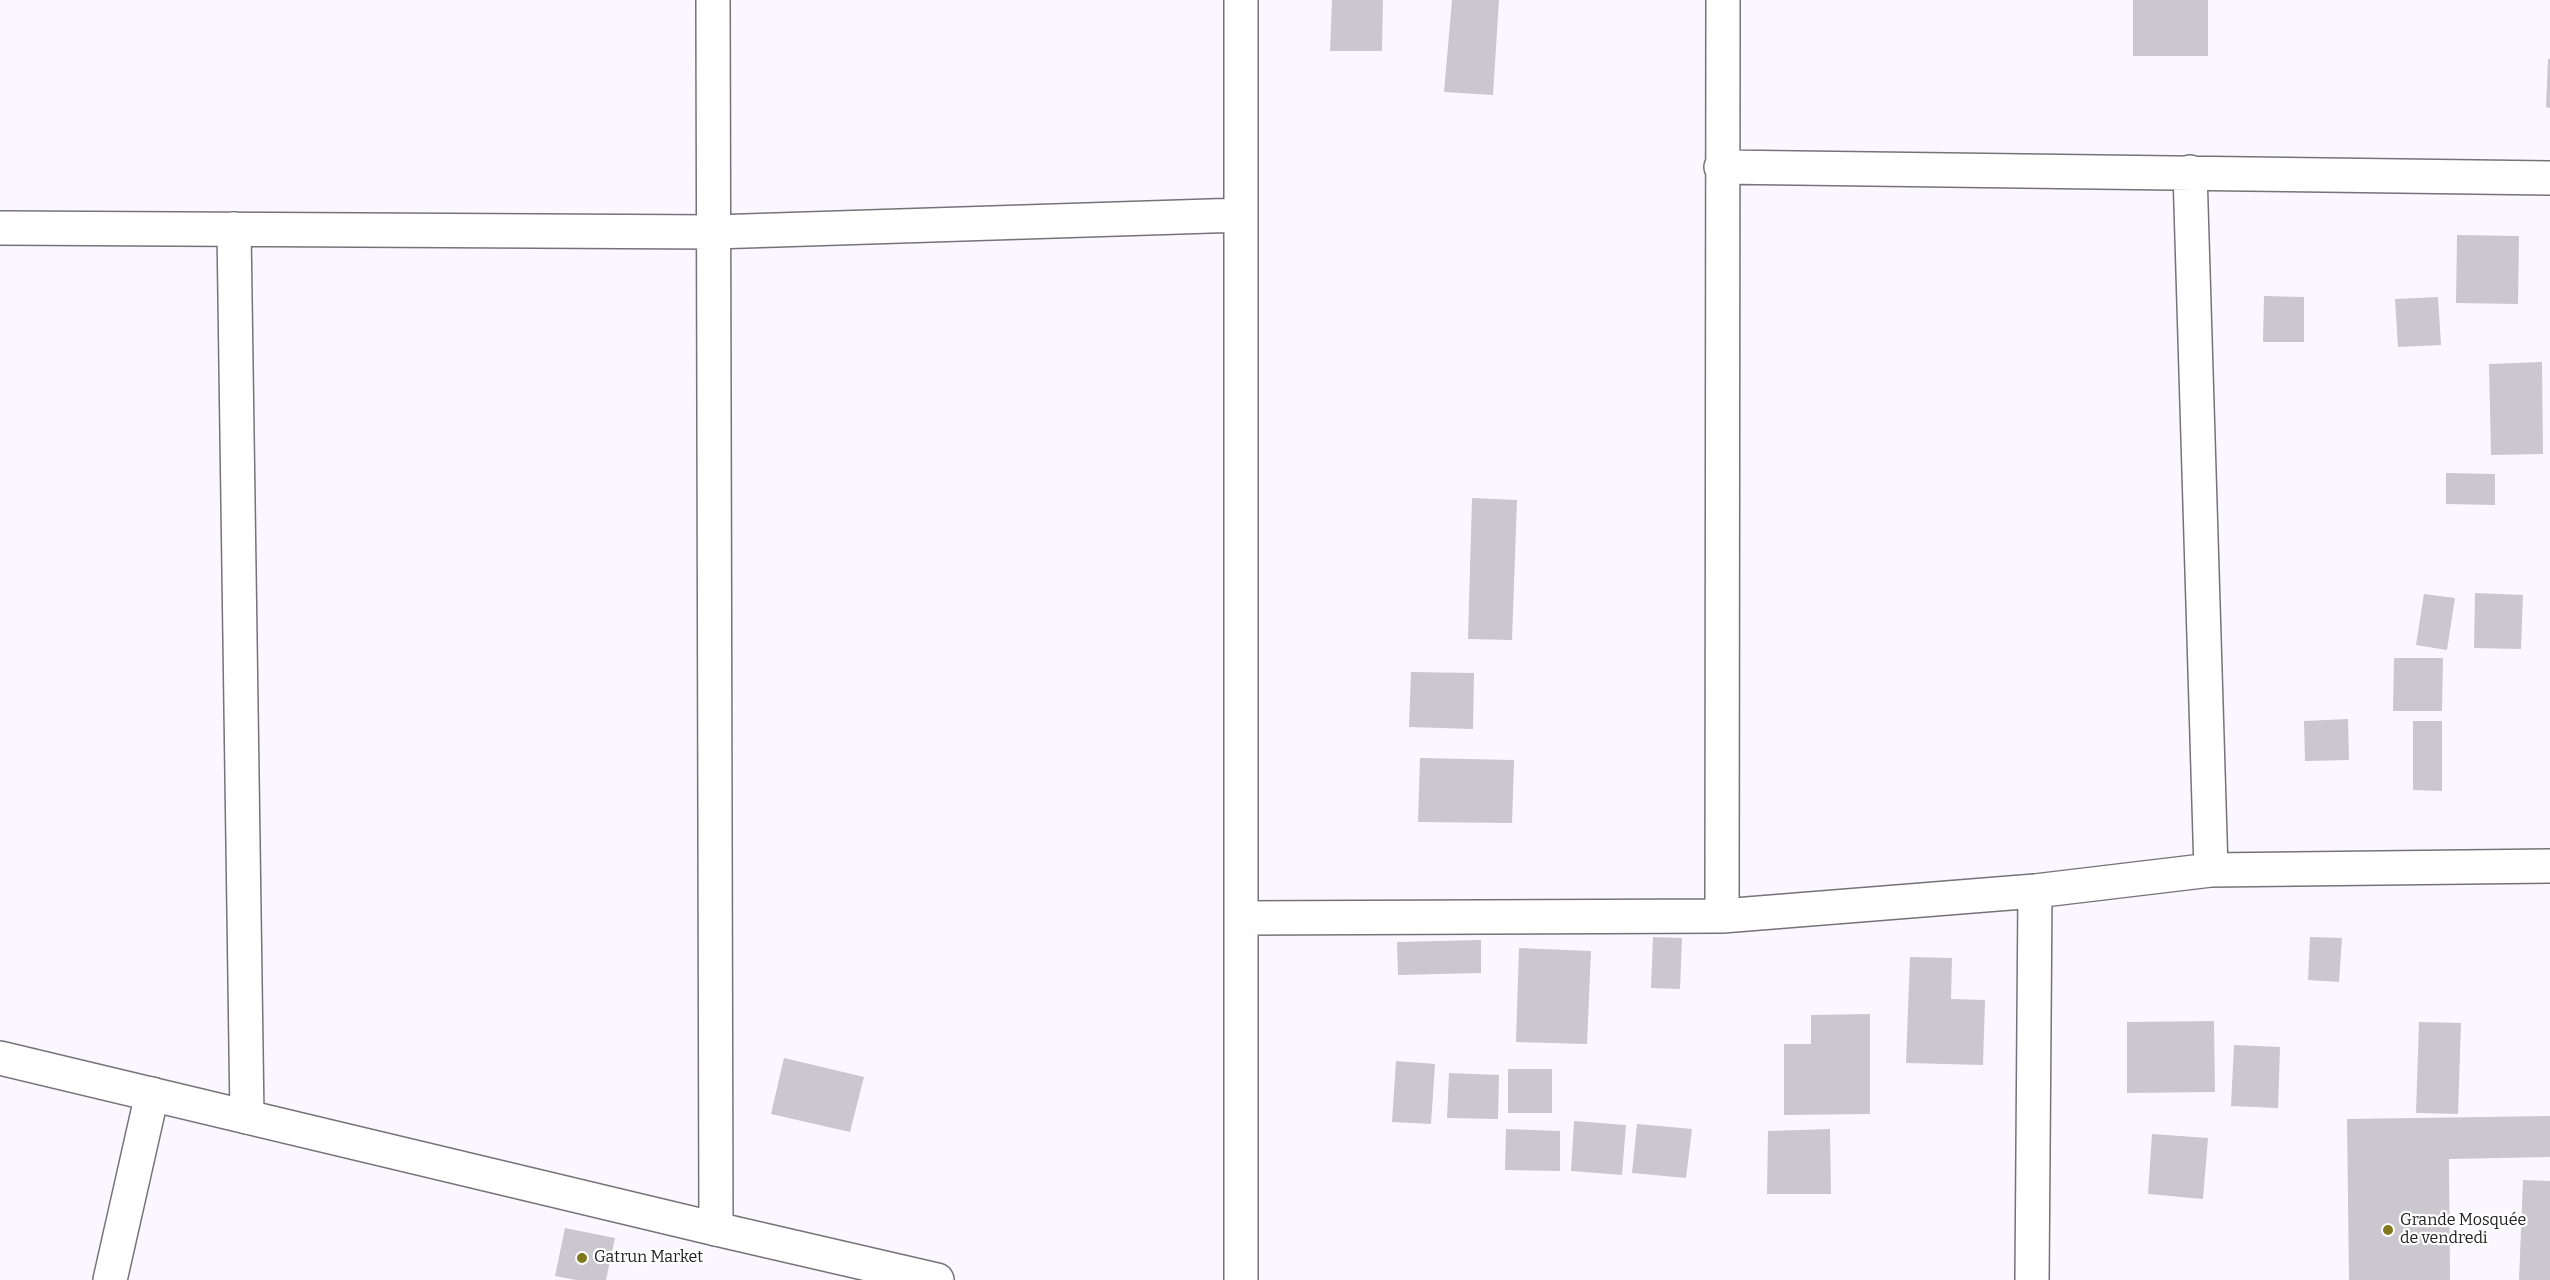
<!DOCTYPE html>
<meta charset="utf-8">
<style>
body{margin:0}
canvas{display:block;background:#faf7fe}
</style>
<canvas width="2550" height="1280"></canvas>
<script>
const context = document.querySelector('canvas').getContext('2d');
context.lineJoin = 'round';
function fillPath(path, color) {
  context.fillStyle = color;
  context.fill(path, 'evenodd');
}
function shape(rows) {
  const path = new Path2D();
  for (const r of rows) {
    path.moveTo(r[0], r[1]);
    for (let i = 2; i < r.length; i += 2) path.lineTo(r[i], r[i + 1]);
  }
  return path;
}
function stroke(path, color, width, dash) {
  context.strokeStyle = color;
  context.lineWidth = width;
  context.lineCap = dash ? 'butt' : 'round';
  context.setLineDash(dash || []);
  context.stroke(path);
}
function write(font, color, halo, rows, align = 'center') {
  context.font = font + ' Bitter,serif';
  context.lineWidth = 4.5;
  context.setLineDash([]);
  context.textBaseline = 'middle';
  context.strokeStyle = halo;
  context.fillStyle = color;
  for (const [text, x, y, turn = 0] of rows) {
    context.save();
    context.translate(x, y);
    context.rotate((+turn || 0) * Math.PI / 180);
    context.textAlign = isNaN(turn) ? turn : align;
    if (halo) context.strokeText(text, 0, 0);
    context.fillText(text, 0, 0);
    context.restore();
  }
}
const building = shape([
 [1332,0,1383,0,1382,51,1330,51],
 [1452,0,1499,0,1493,95,1444,92],
 [2133,0,2208,0,2208,56,2133,56],
 [2548,59,2550,59,2550,108,2546,107],
 [2457,235,2519,236,2518,304,2456,303],
 [2264,296,2304,297,2304,342,2263,342],
 [2438,297,2441,345,2398,347,2395,299],
 [2542,362,2543,454,2491,455,2489,364],
 [2446,473,2495,474,2495,505,2446,504],
 [1472,498,1517,500,1512,640,1468,639],
 [2475,593,2523,595,2521,649,2474,648],
 [2424,594,2455,598,2447,650,2416,645],
 [2394,658,2443,658,2442,711,2393,711],
 [1411,672,1474,673,1473,729,1409,727],
 [2348,719,2349,760,2305,761,2304,721],
 [2413,721,2442,721,2442,791,2413,790],
 [1420,758,1514,760,1512,823,1418,822],
 [1653,937,1682,938,1680,989,1651,988],
 [2310,937,2342,938,2339,982,2308,980],
 [1481,940,1481,973,1398,975,1397,942],
 [1519,948,1591,951,1587,1044,1516,1042],
 [1910,957,1952,958,1951,999,1985,1000,1983,1065,1906,1063],
 [1870,1014,1870,1114,1784,1115,1784,1044,1811,1044,1811,1015],
 [2214,1021,2215,1092,2127,1093,2127,1022],
 [2419,1022,2461,1023,2458,1114,2416,1113],
 [2234,1045,2280,1047,2278,1108,2231,1106],
 [784,1058,864,1077,850,1132,771,1114],
 [1396,1061,1435,1064,1431,1124,1392,1122],
 [1508,1069,1552,1069,1552,1113,1508,1113],
 [1449,1073,1499,1075,1498,1119,1447,1118],
 [2550,1116,2550,1157,2449,1159,2450,1280,2349,1280,2347,1119],
 [1574,1121,1626,1125,1622,1175,1571,1171],
 [1637,1124,1692,1129,1686,1178,1632,1173],
 [1506,1129,1560,1131,1560,1171,1505,1170],
 [1830,1129,1831,1194,1767,1194,1768,1131],
 [2152,1134,2208,1138,2203,1199,2148,1194],
 [2523,1180,2550,1181,2550,1280,2519,1280],
 [565,1228,615,1238,606,1280,576,1280,555,1276]
]);
const minor = shape([
 [713,0,716,1229],
 [1241,0,1241,1280],
 [1721,167,2550,178],
 [2190,172,2211,870],
 [0,228,714,232,1241,215],
 [234,229,247,1117],
 [1722,916,1723,0],
 [1241,918,1722,916,2035,891,2211,870,2550,866],
 [110,1280,152,1094],
 [2032,1280,2035,891]
]);
const tertiary = shape([
 [0,1058,716,1229,937,1280]
]);
const markers = [
 [2388,1230,6,"#7f781d"],
 [582,1258,6,"#7f781d"]
];
const poiNames = [
 ["Grande Mosquée",2400,1221],
 ["de vendredi",2400,1239],
 ["Gatrun Market",594,1258]
];
fillPath(building, '#cac7ce');
stroke(minor, '#757379', 36);
stroke(tertiary, '#757379', 36);
stroke(minor, '#fff', 33);
stroke(tertiary, '#fff', 33);
for (const [x, y, r, color] of markers) {
  const dot = new Path2D();
  dot.arc(x, y, r, 0, 2 * Math.PI);
  context.fillStyle = color;
  context.fill(dot);
  stroke(dot, '#fff', 2);
}
write('16px', '#222123', '#fff', poiNames, 'left');
</script>
